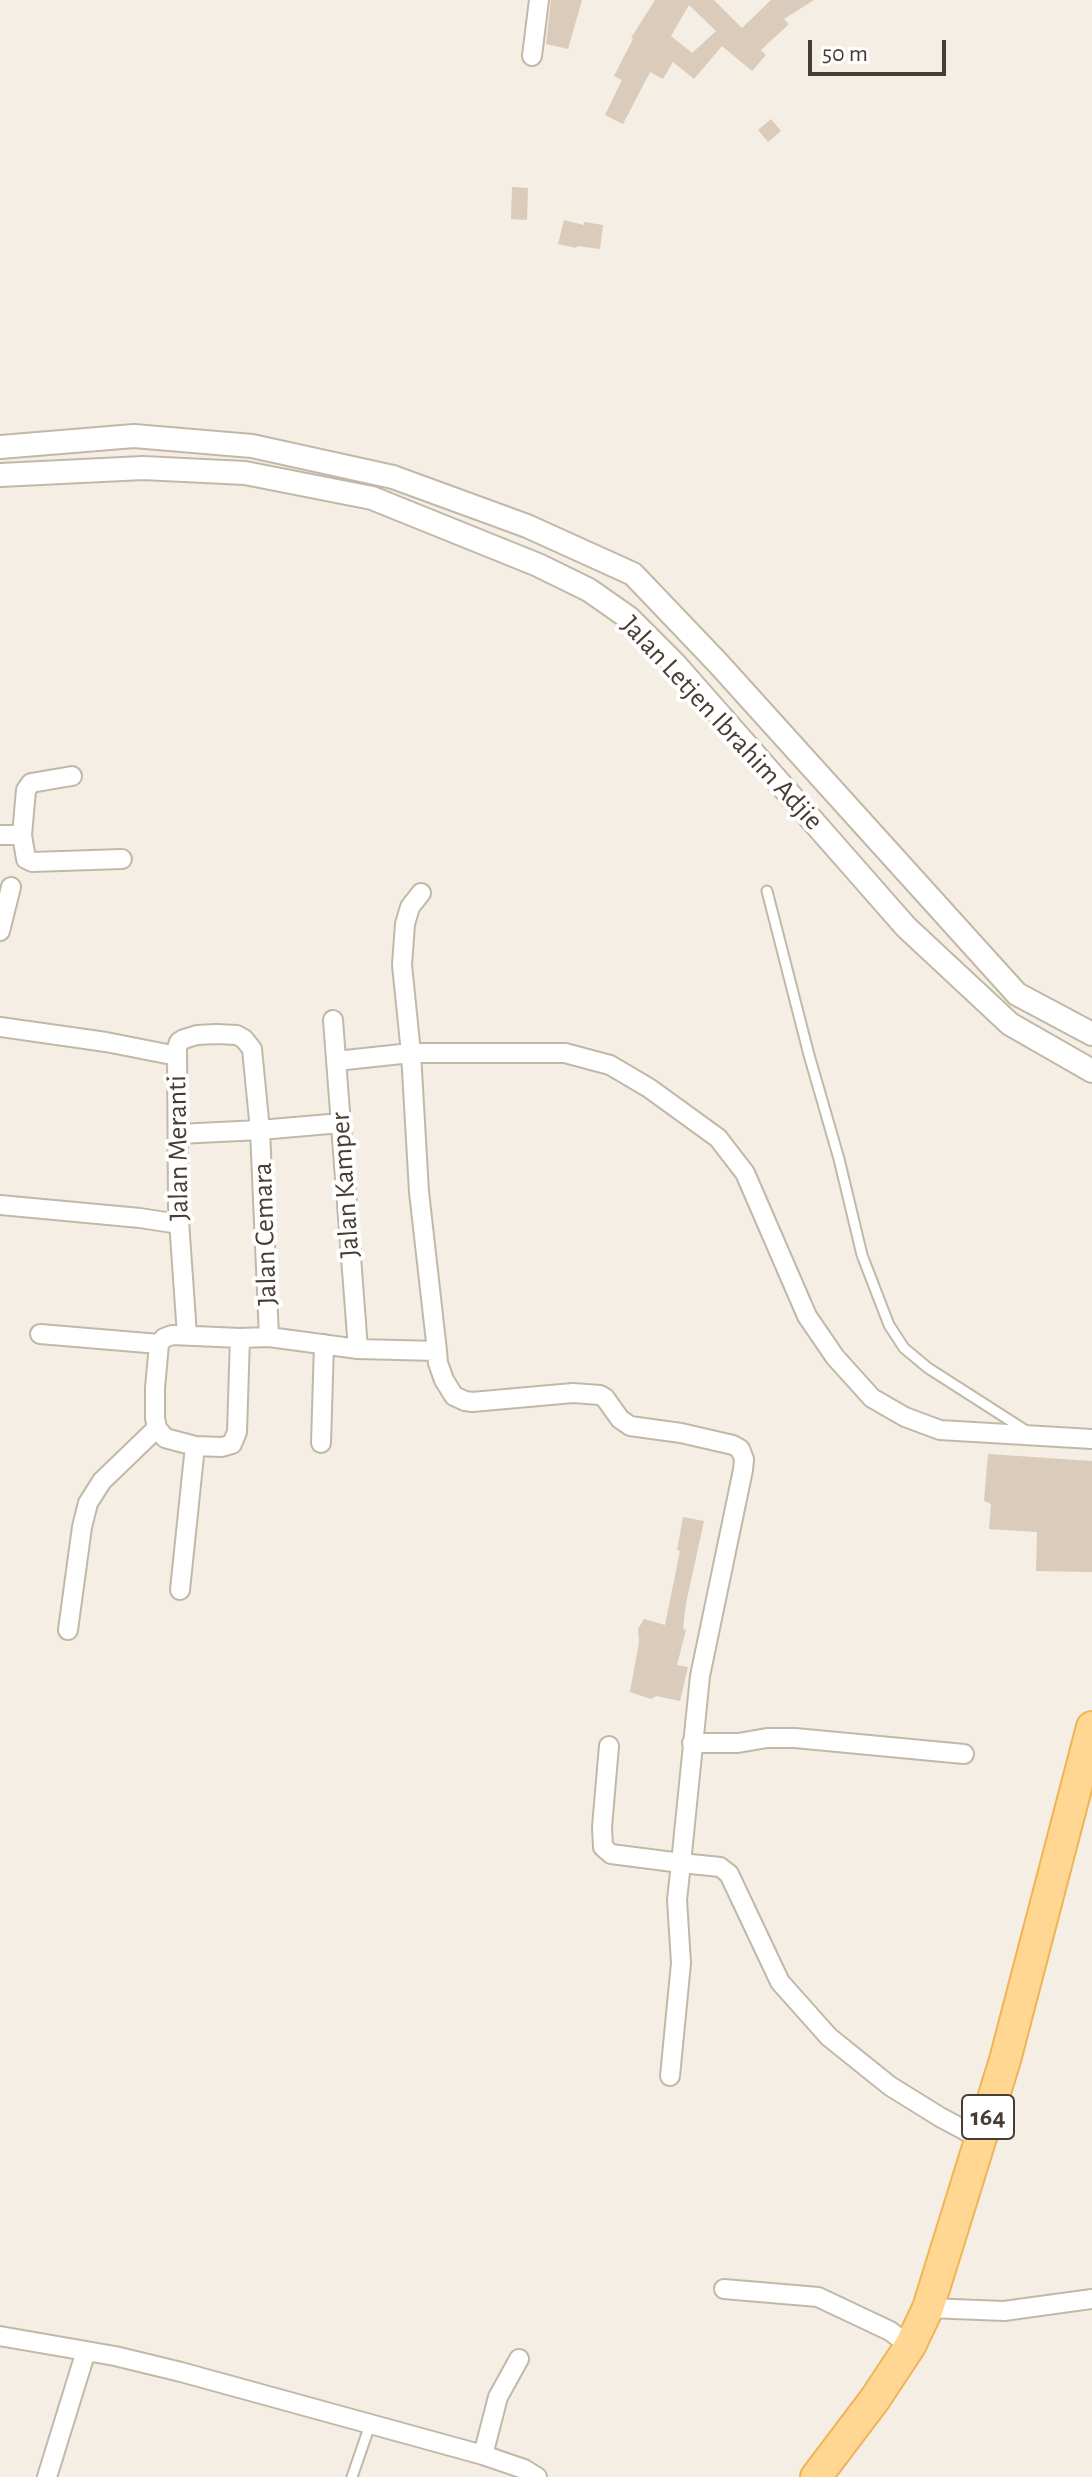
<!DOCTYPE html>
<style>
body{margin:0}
#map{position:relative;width:1092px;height:2477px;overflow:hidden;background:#f4eee4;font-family:"Alegreya Sans",sans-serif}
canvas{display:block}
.scale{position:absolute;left:808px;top:40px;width:138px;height:36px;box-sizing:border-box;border:4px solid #473d33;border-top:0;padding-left:10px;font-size:24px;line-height:28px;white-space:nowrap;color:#473d33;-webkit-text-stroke:6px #fff;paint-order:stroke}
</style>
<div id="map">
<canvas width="1092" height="2477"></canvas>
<div class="scale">50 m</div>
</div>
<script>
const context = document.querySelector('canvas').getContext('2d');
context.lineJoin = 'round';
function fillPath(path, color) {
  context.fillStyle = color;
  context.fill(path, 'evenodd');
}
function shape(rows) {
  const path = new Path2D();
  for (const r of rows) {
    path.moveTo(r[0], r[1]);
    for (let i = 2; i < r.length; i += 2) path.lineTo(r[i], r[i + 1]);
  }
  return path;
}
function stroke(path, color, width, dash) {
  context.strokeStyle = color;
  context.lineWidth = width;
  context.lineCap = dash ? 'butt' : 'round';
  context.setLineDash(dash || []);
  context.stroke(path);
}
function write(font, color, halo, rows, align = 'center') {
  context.font = font + ' "Alegreya Sans",sans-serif';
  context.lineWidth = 8;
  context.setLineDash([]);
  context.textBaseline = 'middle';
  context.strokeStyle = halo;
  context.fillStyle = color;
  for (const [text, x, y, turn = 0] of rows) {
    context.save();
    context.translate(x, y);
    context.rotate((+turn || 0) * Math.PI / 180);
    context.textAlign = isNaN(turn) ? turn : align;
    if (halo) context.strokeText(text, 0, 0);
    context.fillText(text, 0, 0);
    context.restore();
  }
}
const building = shape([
 [551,0,582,0,568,49,546,44],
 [655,0,714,0,742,28,771,0,814,0,784,19,789,24,761,50,766,55,752,71,722,46,694,79,673,62,663,79,650,72,623,124,605,115,622,80,614,76,633,39,631,38],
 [689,5,716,31,692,53,671,36],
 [771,119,781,131,768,142,758,130],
 [512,187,528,188,527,220,511,219],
 [564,220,584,225,584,222,603,225,600,249,577,246,576,248,558,244],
 [988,1454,1092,1461,1092,1572,1036,1571,1037,1532,989,1529,991,1504,984,1501],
 [683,1517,704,1521,686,1603,683,1629,686,1630,677,1665,688,1667,680,1701,656,1696,651,1699,630,1692,639,1642,638,1629,644,1619,665,1625,680,1551,677,1550]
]);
const service = shape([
 [767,891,809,1055,839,1159,862,1255,889,1325,904,1348,928,1368,1028,1432],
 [352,2477,370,2425]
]);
const minor = shape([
 [532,56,539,0],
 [0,835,22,835,26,859,32,862,122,859],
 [22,835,26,790,31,783,72,776],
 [0,931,11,887],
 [333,1020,358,1349],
 [0,1027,106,1042,177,1056],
 [336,1061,411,1053,402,965,405,924,410,907,421,893],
 [178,1134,260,1130,341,1123],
 [0,1205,140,1218,179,1224],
 [40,1334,159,1344],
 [187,1335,178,1207,177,1048,179,1042,184,1039,197,1035,216,1034,237,1035,244,1039,252,1049,260,1130,269,1337],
 [240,1338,237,1432,232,1444,222,1447,195,1446,165,1438,157,1428,155,1418,155,1388,159,1344,164,1338,172,1335,240,1338,269,1337,358,1349,437,1351,419,1192,411,1053,565,1053,610,1065,649,1088,718,1138,745,1173,807,1316,835,1357,872,1398,905,1417,940,1430,1092,1439],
 [437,1351,438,1363,444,1380,454,1396,465,1401,472,1402,573,1393,600,1395,605,1398,620,1419,630,1426,681,1433,733,1445,740,1449,744,1459,743,1470,700,1676,681,1863,720,1867,729,1874,780,1982,829,2037,890,2086,940,2117,981,2139],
 [321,1443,324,1344],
 [180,1590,195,1446],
 [68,1630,82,1527,88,1503,102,1481,157,1428],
 [692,1743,738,1743,767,1738,795,1738,964,1754],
 [609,1746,602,1827,603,1847,611,1854,681,1863,677,1900,681,1963,670,2076],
 [724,2289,818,2297,890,2331,910,2346],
 [928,2308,1004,2311,1092,2299],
 [0,2336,115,2356,181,2372,483,2455,524,2469,537,2477],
 [483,2455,498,2397,519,2359],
 [47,2477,86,2351]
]);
const tertiary = shape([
 [0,447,134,436,252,446,393,477,527,526,633,574,717,662,1017,994,1092,1034],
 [0,475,143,468,245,473,372,498,538,565,589,590,629,618,675,664,906,927,1010,1024,1092,1071]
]);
const primary = shape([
 [816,2477,875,2399,910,2346,928,2308,1005,2060,1092,1727]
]);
const shields = [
 [988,2117,52]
];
const shieldNames = [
 ["164",988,2117]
];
const streetNames = [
 ["Jalan Letjen Ibrahim Adjie",722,723,47],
 ["Jalan Meranti",178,1148,-91],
 ["Jalan Kamper",345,1185,-94],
 ["Jalan Cemara",265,1234,-92]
];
fillPath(building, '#dacbbb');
stroke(service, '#c3b8a8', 13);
stroke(minor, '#c3b8a8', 22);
stroke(tertiary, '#c3b8a8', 26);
stroke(primary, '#f1b455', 34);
stroke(service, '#fff', 9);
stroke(minor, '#fff', 18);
stroke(tertiary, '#fff', 22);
stroke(primary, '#ffd692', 30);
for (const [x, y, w] of shields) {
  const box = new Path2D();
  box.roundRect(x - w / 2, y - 22, w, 44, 6);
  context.fillStyle = '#fff';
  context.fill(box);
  stroke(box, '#473d33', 2);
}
write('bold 26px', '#473d33', null, shieldNames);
write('28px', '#473d33', '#fff', streetNames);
</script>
